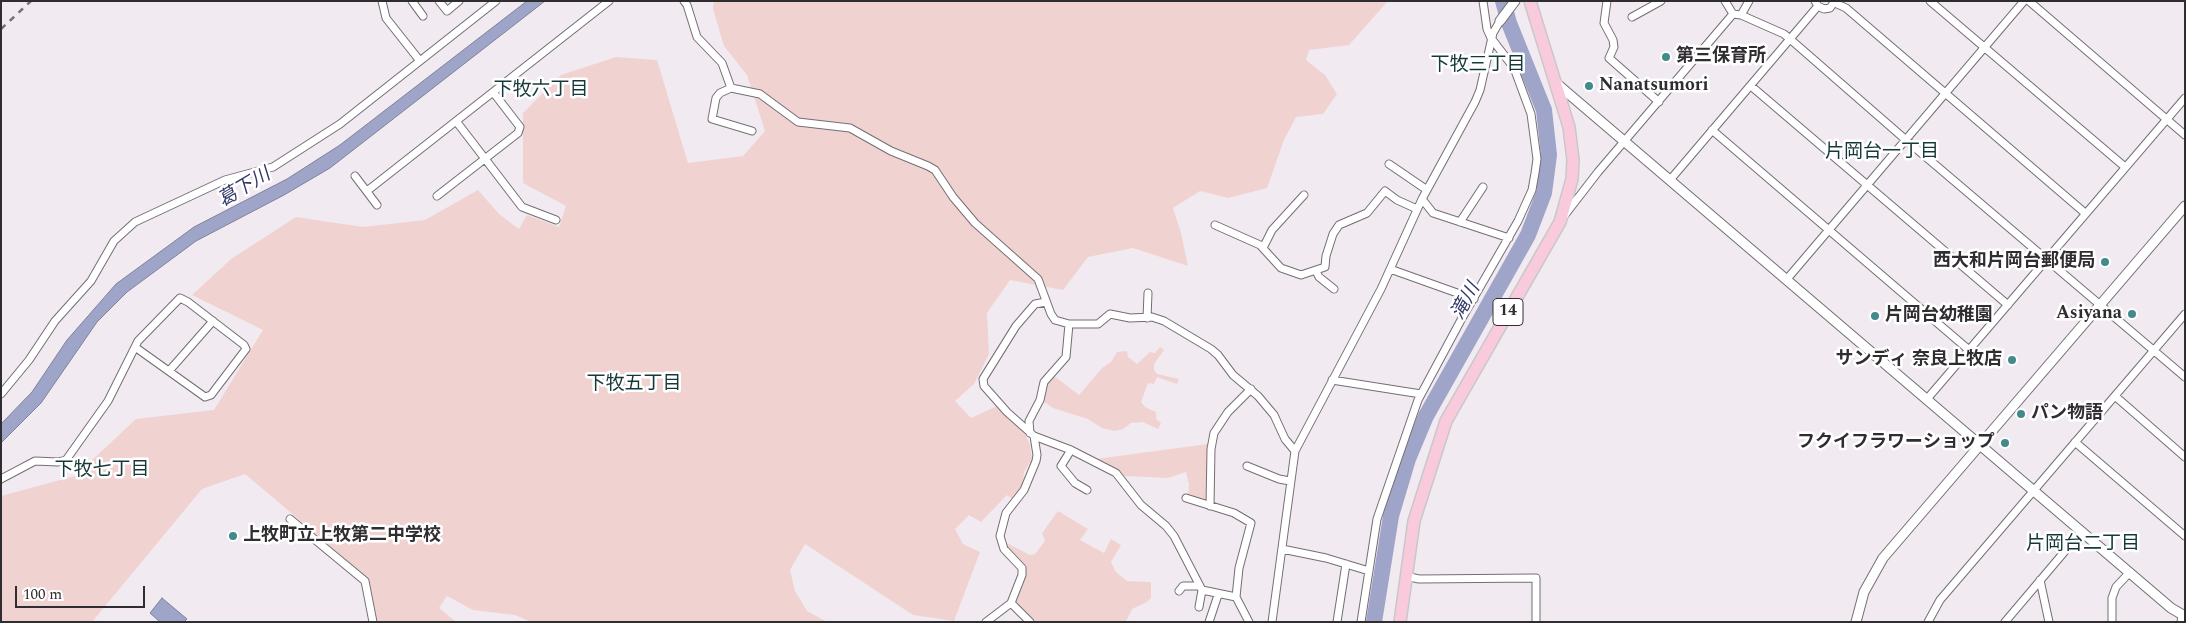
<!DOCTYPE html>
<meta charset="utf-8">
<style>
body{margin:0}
#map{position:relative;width:2186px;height:623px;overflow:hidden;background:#f2eaf1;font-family:Spectral,serif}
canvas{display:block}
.frame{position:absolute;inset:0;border:2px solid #302d30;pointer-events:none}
.scale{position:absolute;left:15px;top:586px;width:130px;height:22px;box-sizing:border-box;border:2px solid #302d30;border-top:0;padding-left:6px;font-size:15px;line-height:18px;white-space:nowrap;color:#302d30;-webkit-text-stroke:4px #fff;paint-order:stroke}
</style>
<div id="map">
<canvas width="2186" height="623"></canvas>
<div class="frame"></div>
<div class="scale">100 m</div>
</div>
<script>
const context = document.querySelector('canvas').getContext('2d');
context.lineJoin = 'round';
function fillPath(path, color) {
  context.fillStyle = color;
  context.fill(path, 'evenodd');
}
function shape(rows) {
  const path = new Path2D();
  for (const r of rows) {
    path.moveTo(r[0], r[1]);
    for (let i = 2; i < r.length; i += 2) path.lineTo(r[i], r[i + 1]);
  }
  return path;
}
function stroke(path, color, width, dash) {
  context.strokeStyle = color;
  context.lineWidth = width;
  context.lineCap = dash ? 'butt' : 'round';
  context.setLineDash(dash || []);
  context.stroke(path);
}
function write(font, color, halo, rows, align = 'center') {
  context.font = font + ' Spectral,"Noto Sans JP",serif';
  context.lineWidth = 5;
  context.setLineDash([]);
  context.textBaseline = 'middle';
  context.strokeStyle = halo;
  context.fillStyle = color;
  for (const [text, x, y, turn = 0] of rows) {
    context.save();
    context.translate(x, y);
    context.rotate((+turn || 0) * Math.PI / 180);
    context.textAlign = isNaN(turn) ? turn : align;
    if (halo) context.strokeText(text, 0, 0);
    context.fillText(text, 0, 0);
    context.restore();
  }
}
const green = shape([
 [714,1,1388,1,1349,45,1309,50,1306,60,1325,75,1337,94,1323,114,1296,117,1284,140,1267,188,1228,198,1200,191,1173,208,1181,233,1188,266,1133,248,1088,257,1063,290,1010,280,987,313,989,354,974,384,955,401,971,418,997,406,1024,431,1030,445,1032,459,1024,472,1023,485,1012,499,1007,495,981,522,969,515,955,529,963,544,980,552,954,621,913,615,805,544,790,570,795,591,807,611,827,622,531,622,515,615,473,610,447,596,439,608,456,622,377,622,367,577,245,474,202,489,92,622,1,622,1,496,75,476,136,419,214,410,263,330,192,295,231,259,296,217,363,227,425,220,478,190,499,214,519,229,527,215,559,227,566,206,523,183,523,113,561,75,616,57,657,60,688,163,743,156,765,131,747,75,724,46,713,9],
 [1160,347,1164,350,1154,364,1154,370,1157,374,1179,379,1177,384,1157,377,1154,384,1148,383,1141,402,1145,407,1156,412,1156,419,1161,423,1158,429,1143,422,1131,423,1123,429,1114,431,1102,428,1088,419,1053,408,1043,401,1047,381,1054,376,1079,395,1102,368,1111,362,1117,352,1127,351,1128,357,1137,364,1150,352,1155,353],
 [1208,444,1208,502,1188,495,1189,484,1186,472,1168,478,1124,476,1115,469,1096,459],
 [1058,511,1088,529,1080,540,1104,553,1111,539,1121,545,1111,562,1116,572,1127,581,1151,582,1151,598,1147,602,1132,609,1126,621,1035,622,1014,602,1021,588,1025,570,1006,546,1005,542,1030,555,1035,554,1045,541,1042,533]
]);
const water = shape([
 [527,1,545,1,330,168,284,195,196,241,127,292,97,322,41,403,1,443,1,424,32,392,67,340,116,284,194,227,287,179,340,145,527,1],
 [162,598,187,619,184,622,160,622,150,613,162,598]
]);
const river = shape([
 [1374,622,1391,516,1408,459,1426,416,1528,235,1544,193,1549,155,1544,110,1509,23,1503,1]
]);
const minor = shape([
 [382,1,386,18,420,61],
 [412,1,423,16],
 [439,1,447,11,459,1],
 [684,1,687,5,697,37,722,63,731,88],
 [1607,1,1604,23,1613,40,1614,47,1609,58,1659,102],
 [1725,1,1733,14],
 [1815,1,1818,6,1824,9,1830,8,1835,1],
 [1930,1,2125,167],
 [2029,1,2185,135],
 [1835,3,1846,8,2085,213],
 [1741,15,1784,34,1790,39,1906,140,2185,377],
 [1632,17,1661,1],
 [1751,86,2008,305],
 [456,121,522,207,556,220],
 [1712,130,1969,350],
 [752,131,712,119,716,98,720,93,731,88,760,94,798,122,850,128,891,151,928,166,935,170,953,197,975,223,1038,279,1051,314,1055,320,1069,324,1098,324,1110,314,1130,318,1152,317,1164,321,1211,349,1218,355,1233,375,1258,396,1274,415,1285,439,1295,451],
 [1389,164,1427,190],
 [355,176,377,205],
 [1670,180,1818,6],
 [367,191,609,1],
 [437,196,518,133,520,127,493,92],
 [1422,199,1433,213,1509,238],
 [1564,216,1598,172,1733,14,1741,15,1749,1],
 [1460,222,1483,187],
 [1215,225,1260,245,1281,268,1301,275,1325,267,1326,256,1333,234,1339,225,1367,213,1385,191,1397,200,1417,209],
 [1263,248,1272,230,1304,195],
 [1390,269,1474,299],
 [1316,271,1319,277,1334,289],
 [1787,279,2024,1],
 [1046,302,1035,304,1016,326,983,379,984,386,1007,412,1034,436,1071,450,1116,473,1141,505,1166,526,1174,536,1202,590,1236,597],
 [1147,318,1148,293],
 [169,371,213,321],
 [1332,380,1421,394],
 [1,394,29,360,55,321,91,281,114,241,135,222,225,180,273,167,340,124,496,1],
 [2115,396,2185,457],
 [1927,399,2185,98],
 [1030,433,1029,421,1040,400,1044,382,1066,357,1069,324],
 [2075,442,2185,536],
 [1071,450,1061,466,1075,483,1087,490],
 [1247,466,1279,479,1290,481],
 [1,479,35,461,58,462,66,460,108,401,138,341,180,298,188,302,244,345,246,349,211,395,205,397,135,347],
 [1186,498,1234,513,1251,523,1239,568,1236,597,1249,622],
 [1210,506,1211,449,1214,433,1228,412,1251,389],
 [290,519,365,581,373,622],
 [1282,549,1326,558,1369,571],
 [1405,576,1419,579,1536,578,1536,622],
 [2040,580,2049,622],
 [1179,591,1183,586,1198,586],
 [1011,603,1030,622],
 [1199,607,1202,590],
 [986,622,1011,603,1022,575,1022,568,1004,549,1000,536,1006,513,1024,490,1036,461,1037,455,1034,436],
 [1209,622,1218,595],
 [1272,622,1295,451,1381,289,1422,199,1475,102,1480,90,1493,33,1500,21],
 [1337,622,1346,564],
 [1361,622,1377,519,1418,400,1461,320,1518,221,1532,190,1535,173,1537,159,1531,114,1514,68,1491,38,1487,29,1483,1],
 [1928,622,1940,600,2185,314],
 [2005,622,2082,531],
 [2112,622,2112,598,2116,587,2130,572]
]);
const tertiary = shape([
 [1500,21,1515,1],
 [1556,83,2171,608,2183,615,2182,622],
 [1856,622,1864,592,1883,558,2185,206]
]);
const primary = shape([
 [1400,622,1414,521,1446,421,1560,222,1572,179,1573,160,1569,127,1530,1]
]);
const rail = shape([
 [1,29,31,1]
]);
const markers = [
 [1666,57,5,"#428a8c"],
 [1589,86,5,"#428a8c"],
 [2105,262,5,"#428a8c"],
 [2132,314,5,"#428a8c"],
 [1875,316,5,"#428a8c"],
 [2012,360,5,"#428a8c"],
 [2021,414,5,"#428a8c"],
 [2005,443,5,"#428a8c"],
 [233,536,5,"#428a8c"]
];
const shields = [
 [1508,312,30]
];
const shieldNames = [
 ["14",1508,312]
];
const poiNames = [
 ["第三保育所",1676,57],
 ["Nanatsumori",1599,86],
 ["西大和片岡台郵便局",2095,262,"right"],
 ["Asiyana",2122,314,"right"],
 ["片岡台幼稚園",1885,316],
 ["サンディ 奈良上牧店",2002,360,"right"],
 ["パン物語",2031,414],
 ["フクイフラワーショップ",1995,443,"right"],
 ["上牧町立上牧第二中学校",243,536]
];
const neighbourhoodNames = [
 ["下牧三丁目",1478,66],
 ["下牧六丁目",541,91],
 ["片岡台一丁目",1882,153],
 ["下牧五丁目",634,385],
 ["下牧七丁目",102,471],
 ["片岡台二丁目",2083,545]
];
const waterNames = [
 ["葛下川",245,189,-31],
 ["滝川",1467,302,-61]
];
fillPath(green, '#f0d3d1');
fillPath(water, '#9fa5c8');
stroke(water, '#7e819a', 1);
stroke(river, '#9fa5c8', 16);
stroke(minor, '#746e74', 9);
stroke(tertiary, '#746e74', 11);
stroke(primary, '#c9c8c9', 14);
stroke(minor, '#fff', 7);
stroke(tertiary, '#fff', 9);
stroke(primary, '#f8cadb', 11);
stroke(rail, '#767175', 2.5, [6, 6]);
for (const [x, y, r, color] of markers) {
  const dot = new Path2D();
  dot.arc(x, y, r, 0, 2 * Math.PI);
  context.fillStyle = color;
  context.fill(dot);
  stroke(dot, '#fff', 2);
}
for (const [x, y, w] of shields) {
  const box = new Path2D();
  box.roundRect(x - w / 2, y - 13.5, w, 27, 4);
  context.fillStyle = '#fff';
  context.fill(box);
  stroke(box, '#302d30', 1);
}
write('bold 16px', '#302d30', null, shieldNames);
write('bold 18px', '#302d30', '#fff', poiNames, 'left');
write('19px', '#153839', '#fff', neighbourhoodNames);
write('italic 19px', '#333767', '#fff', waterNames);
</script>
